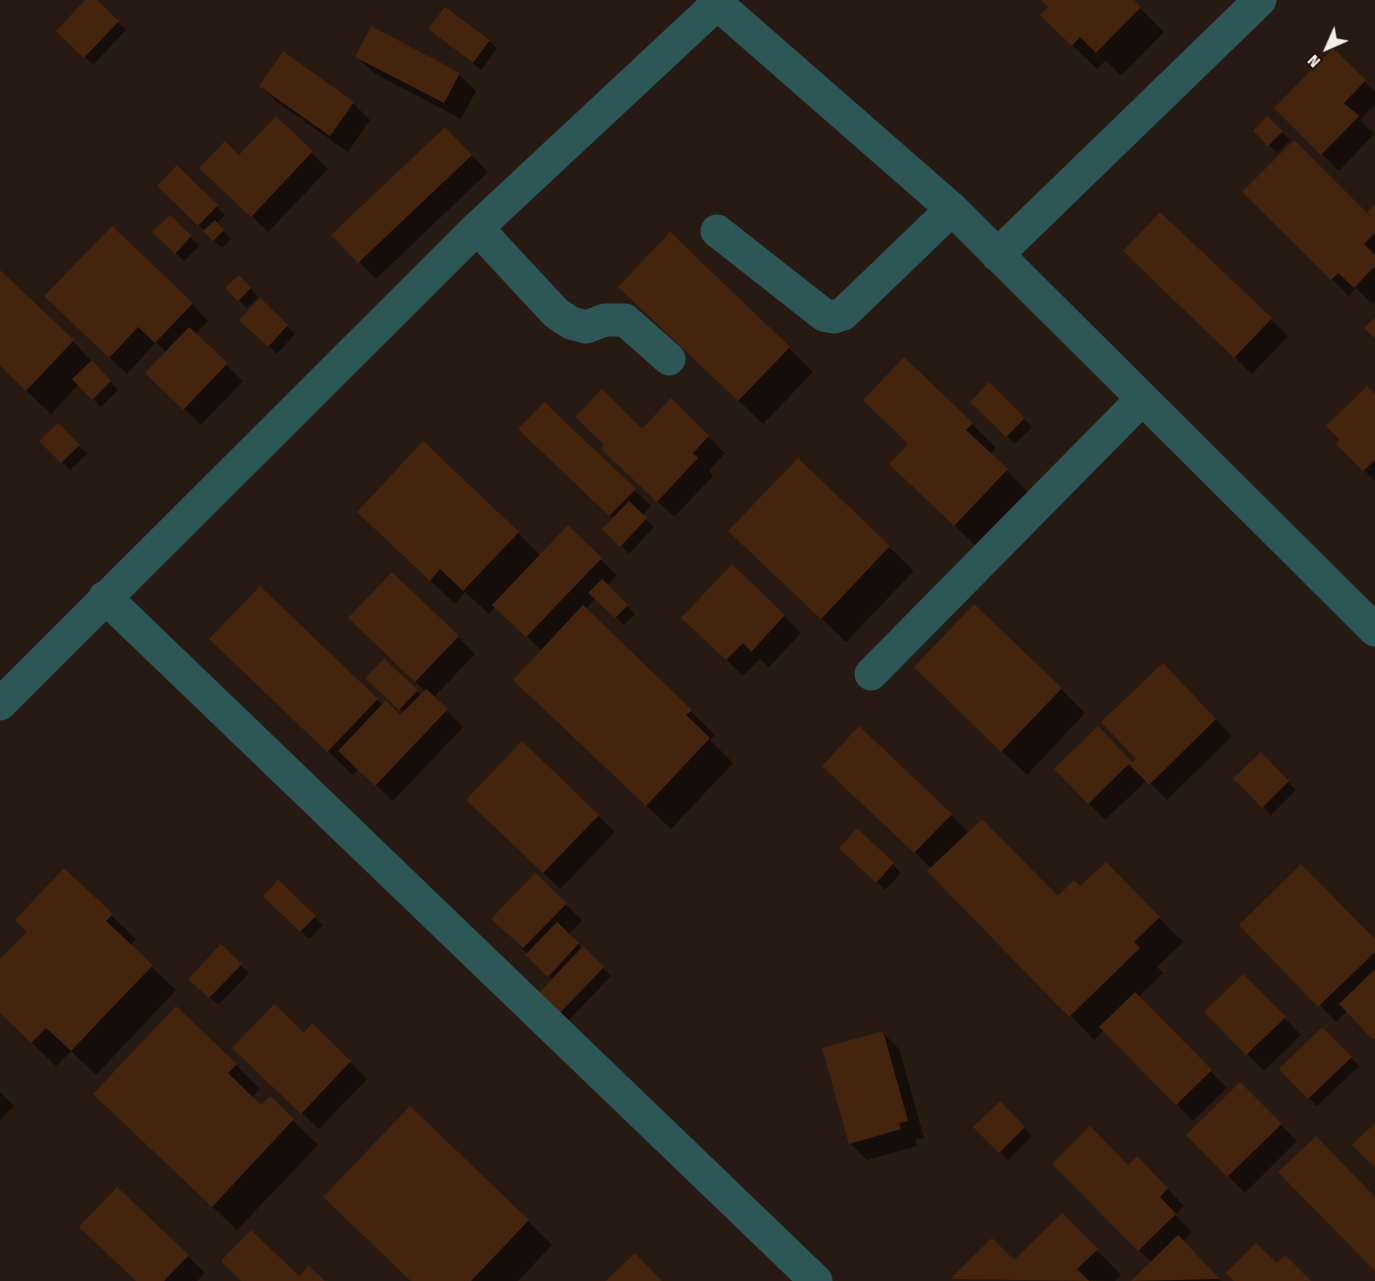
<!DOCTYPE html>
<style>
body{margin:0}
#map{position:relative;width:1375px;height:1281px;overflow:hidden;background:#261a12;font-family:"Fira Sans Condensed",sans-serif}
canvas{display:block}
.north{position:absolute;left:1297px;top:18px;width:60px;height:60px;-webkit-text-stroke:4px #1d1109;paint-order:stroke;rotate:225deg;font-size:16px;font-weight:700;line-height:24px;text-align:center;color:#f6ede7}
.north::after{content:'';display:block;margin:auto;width:21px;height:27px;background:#f6ede7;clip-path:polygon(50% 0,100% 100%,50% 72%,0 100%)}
</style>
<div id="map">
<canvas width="1375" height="1281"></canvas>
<div class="north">N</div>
</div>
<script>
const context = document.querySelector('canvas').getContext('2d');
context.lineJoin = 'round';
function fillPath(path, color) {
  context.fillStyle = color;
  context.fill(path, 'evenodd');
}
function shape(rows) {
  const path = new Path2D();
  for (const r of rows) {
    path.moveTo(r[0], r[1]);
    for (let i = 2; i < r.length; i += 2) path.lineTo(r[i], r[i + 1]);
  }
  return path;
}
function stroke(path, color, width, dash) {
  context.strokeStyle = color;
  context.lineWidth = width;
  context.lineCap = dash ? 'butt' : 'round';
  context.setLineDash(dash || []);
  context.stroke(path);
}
const shadow = shape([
 [87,0,95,0,126,30,93,65,58,31],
 [1042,0,1132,0,1164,32,1121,76,1106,60,1097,69,1066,39,1050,8],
 [439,37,489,41,497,49,481,70],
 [1333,50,1375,92,1375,105,1360,120,1374,134,1339,171,1276,108],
 [357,57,459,74,476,91,461,119,374,73],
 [260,86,353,103,370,120,348,152,277,102],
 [276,118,328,169,268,232,218,184],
 [1267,118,1290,140,1277,153,1255,131],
 [462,145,488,172,376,279,333,235],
 [177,167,225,215,216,224,231,239,222,248,159,186],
 [1244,192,1367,214,1375,206,1375,300,1372,304,1356,288,1349,296],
 [1160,214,1288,336,1252,374,1142,268],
 [170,217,199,246,184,261,155,232],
 [0,272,73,341,118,390,101,407,79,384,51,414,0,366],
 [247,285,258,297,247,308,227,288],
 [260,300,295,334,277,354,249,328],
 [192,304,208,321,195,335,243,381,201,425,147,373,167,353,156,342,127,374,62,313],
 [644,311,789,348,813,372,763,424],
 [989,384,1032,427,1015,444,972,402],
 [1375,396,1375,481,1338,444],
 [671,401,725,453,709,470,713,476,674,517,620,465,642,431],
 [972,424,996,448,990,454,1031,495,979,549,891,464],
 [58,425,87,454,70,470,41,441],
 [537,445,635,490,651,506,642,516,654,527,629,554,604,529,614,519],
 [798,460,914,571,846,642,755,555],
 [568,528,617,575,607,586,635,614,624,625,596,598,585,609,715,735,710,740,733,763,671,829,539,704,542,651,496,606,489,614,465,592,455,604,383,536,518,533,541,556],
 [732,566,801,633,769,667,760,659,743,676,700,634],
 [260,588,383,705,400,717,404,713,367,678,384,661,421,695,425,691,366,635,458,637,475,654,433,698,463,727,393,801,358,769,353,775,235,663],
 [1179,681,1232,736,1167,800,1147,780,1105,820,1056,769,1098,729,1133,764],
 [1061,689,1085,713,1027,775,940,692],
 [1261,754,1296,790,1271,815,1236,779],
 [841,782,951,815,969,833,1058,898,1080,888,1106,864,1183,942,1157,967,1163,973,1138,997,1227,1088,1193,1121,1104,1030,1094,1040,932,869],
 [485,816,598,816,615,832,560,889],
 [857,830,901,873,885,890,841,848],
 [64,870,136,939,130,946,176,990,96,1075,71,1051,56,1066,0,1012,0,961,29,932],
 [535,875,582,920,568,935,611,976,568,1021,540,994,553,980,510,936],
 [278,883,323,925,309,939,265,896],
 [1241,925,1375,941,1375,1040,1347,1011,1336,1022],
 [221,946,249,973,218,1005,190,979],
 [1243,976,1301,1035,1264,1071,1206,1012],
 [313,1026,367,1079,319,1129,250,1064,304,1035],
 [1322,1029,1359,1066,1317,1106,1281,1069],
 [882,1032,899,1049,924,1138,915,1139,917,1146,867,1160,850,1143],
 [236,1065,260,1089,251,1098,261,1107,270,1098,318,1145,237,1230,119,1118],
 [1240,1084,1297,1141,1245,1193,1188,1135],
 [0,1092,14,1106,0,1120],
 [1000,1103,1032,1136,1008,1160,975,1127],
 [1137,1158,1184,1206,1175,1215,1192,1232,1182,1242,1221,1281,1133,1281,1152,1263,1055,1164,1128,1167],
 [117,1189,205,1273,197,1281,137,1281],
 [1062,1215,1121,1275,1115,1281,952,1279,992,1240,1014,1262],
 [528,1221,552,1245,518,1281,412,1281]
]);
const building = shape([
 [85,0,97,0,119,21,84,58,56,31],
 [1041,0,1134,0,1141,7,1096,53,1080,37,1072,46,1040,15,1048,7],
 [445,7,490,40,473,63,428,29],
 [371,26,460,73,444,103,355,57],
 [1333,48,1366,80,1344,103,1359,116,1321,155,1274,108],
 [283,51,354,102,330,136,259,86],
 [276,116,313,151,251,217,199,168,225,141,239,155],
 [1267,116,1283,131,1268,146,1253,131],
 [445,127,472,155,358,263,331,235],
 [1294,140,1372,218,1367,212,1375,204,1375,233,1364,244,1375,255,1375,266,1354,288,1338,273,1331,280,1242,192],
 [177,165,218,205,198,226,157,186],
 [1160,212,1272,318,1234,358,1123,251],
 [170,215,191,236,175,254,152,232],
 [215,220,224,230,213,241,203,231],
 [112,226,193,303,155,343,138,327,109,358,44,296],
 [670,232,790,347,738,401,618,287],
 [0,270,74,340,26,391,0,366],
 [239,275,251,288,238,301,225,288],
 [260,298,288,325,268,347,239,320],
 [1375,317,1375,339,1364,328],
 [189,327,228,363,183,410,145,373],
 [904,357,973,423,966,430,1008,469,954,526,889,464,908,444,863,400],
 [92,360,111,381,92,400,72,379],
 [989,382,1025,418,1006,437,970,402],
 [1367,386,1375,394,1375,460,1363,471,1336,444,1340,440,1326,426],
 [602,389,642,429,671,398,709,436,693,453,698,458,657,502,601,449,604,445,575,417],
 [544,402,636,489,609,516,518,429],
 [58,423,80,445,61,463,39,441],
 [423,441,519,532,463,591,440,569,430,581,357,512],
 [798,458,890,546,821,619,728,531],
 [629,501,647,518,620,547,602,529],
 [568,525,602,558,526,637,492,605],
 [732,564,785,615,751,652,743,643,726,660,681,618],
 [392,572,459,636,415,682,348,618],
 [602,579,628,605,615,618,588,593],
 [260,586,378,699,327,752,209,639],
 [974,604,1062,688,1001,752,914,667],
 [583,605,692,710,686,715,710,738,646,806,513,680],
 [384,659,418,690,399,710,365,678],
 [1163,663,1216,719,1149,785,1129,764,1088,804,1054,769,1098,726,1132,762,1136,759,1101,722],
 [426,689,448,709,375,786,338,751,386,700,400,715],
 [859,726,952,814,914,853,822,766],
 [522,741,599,815,543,873,466,800],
 [1261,752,1289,781,1262,808,1233,778],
 [982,819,1058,896,1074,880,1080,886,1106,862,1160,917,1134,942,1140,948,1069,1017,927,871],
 [857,828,894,863,876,883,839,848],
 [1301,864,1375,939,1375,952,1318,1007,1239,925],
 [64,868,113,914,106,921,153,965,71,1051,46,1028,31,1043,0,1013,0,959,27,932,15,920],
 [535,873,567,903,523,948,491,919],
 [278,880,316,916,300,932,263,896],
 [557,922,579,943,548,977,525,955],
 [221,944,242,964,209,998,188,979],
 [583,946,604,967,559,1014,538,994],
 [1375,969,1375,1038,1373,1040,1339,1004],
 [1243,974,1286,1017,1246,1055,1204,1012],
 [1135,992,1212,1070,1176,1105,1099,1027],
 [274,1004,304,1033,312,1023,351,1061,301,1114,232,1048],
 [176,1006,237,1064,228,1073,261,1105,270,1096,294,1119,212,1207,93,1094],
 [1322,1027,1352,1057,1308,1099,1279,1069],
 [883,1031,908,1121,899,1123,901,1129,849,1144,822,1048],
 [1240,1082,1282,1124,1227,1177,1186,1135],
 [1000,1101,1025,1127,999,1153,973,1127],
 [410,1106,529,1220,471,1281,411,1281,323,1197],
 [1375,1123,1375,1168,1352,1145],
 [1090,1126,1128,1165,1137,1156,1168,1188,1160,1197,1176,1214,1138,1251,1052,1164],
 [1316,1136,1375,1197,1375,1271,1278,1172],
 [117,1187,189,1255,164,1281,136,1281,79,1227],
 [1062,1213,1098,1249,1077,1269,1089,1281,950,1279,992,1238,1014,1260],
 [251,1230,299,1276,309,1266,325,1281,241,1281,221,1261],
 [1178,1235,1220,1279,1131,1281],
 [1256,1243,1277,1263,1285,1255,1311,1281,1234,1281,1226,1273],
 [635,1253,662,1281,606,1281]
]);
const minor = shape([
 [713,0,952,209,1375,630],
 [477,228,556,313,571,323,586,327,605,320,625,320,669,359],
 [717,231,824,315,834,317,843,314,952,209],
 [997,255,1260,0],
 [105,597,816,1281],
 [871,674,1142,399],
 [0,704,477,228,717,4]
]);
fillPath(shadow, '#0007');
fillPath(building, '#45240d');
stroke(minor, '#2d5656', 33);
</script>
